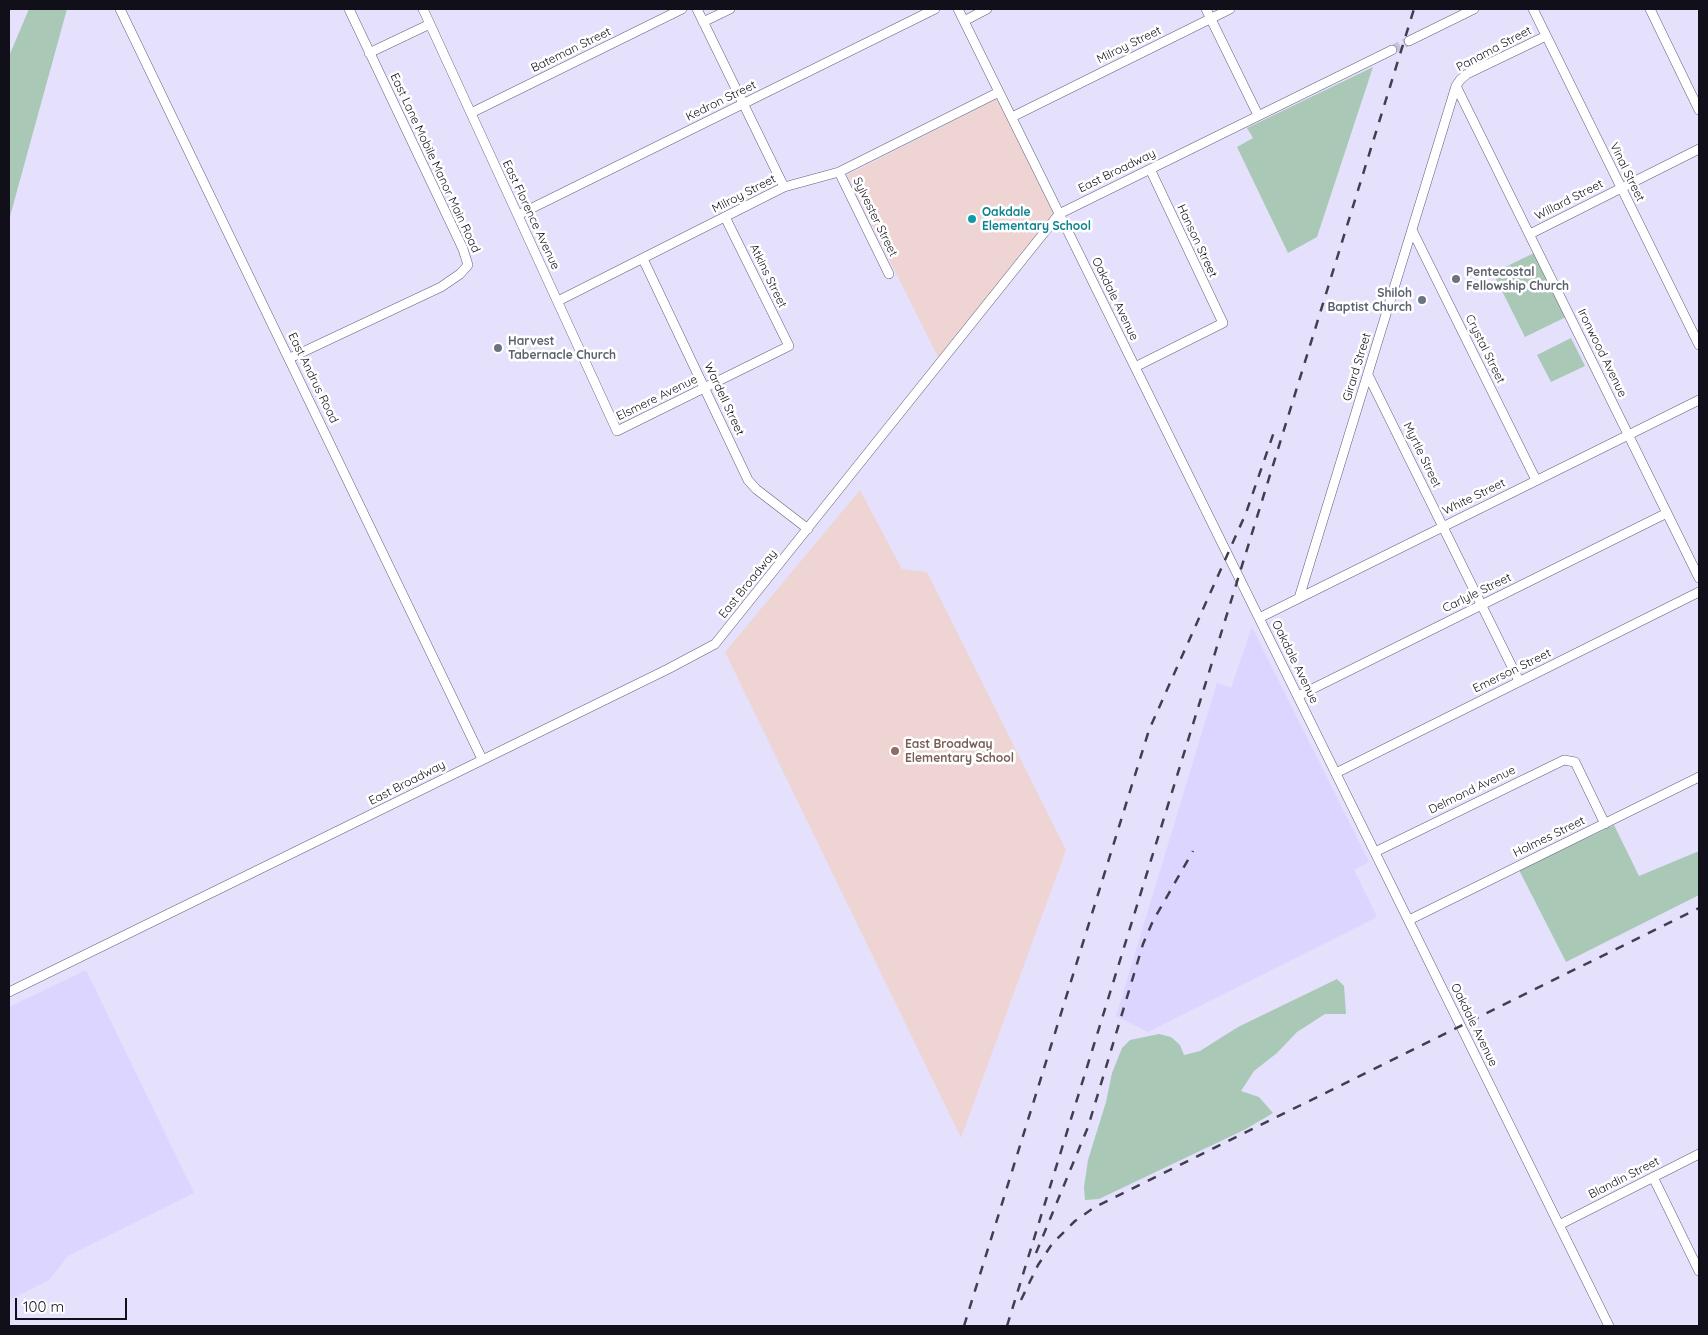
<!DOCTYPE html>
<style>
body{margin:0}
#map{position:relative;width:1708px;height:1335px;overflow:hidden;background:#e5e1fd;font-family:Quicksand,sans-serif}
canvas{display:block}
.frame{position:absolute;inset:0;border:10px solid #110f1a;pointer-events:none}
.scale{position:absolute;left:15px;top:1298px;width:112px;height:22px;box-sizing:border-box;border:2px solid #110f1a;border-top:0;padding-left:6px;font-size:15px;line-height:18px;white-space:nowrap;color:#110f1a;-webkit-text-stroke:4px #fff;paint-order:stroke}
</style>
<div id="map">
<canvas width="1708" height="1335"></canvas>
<div class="frame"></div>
<div class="scale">100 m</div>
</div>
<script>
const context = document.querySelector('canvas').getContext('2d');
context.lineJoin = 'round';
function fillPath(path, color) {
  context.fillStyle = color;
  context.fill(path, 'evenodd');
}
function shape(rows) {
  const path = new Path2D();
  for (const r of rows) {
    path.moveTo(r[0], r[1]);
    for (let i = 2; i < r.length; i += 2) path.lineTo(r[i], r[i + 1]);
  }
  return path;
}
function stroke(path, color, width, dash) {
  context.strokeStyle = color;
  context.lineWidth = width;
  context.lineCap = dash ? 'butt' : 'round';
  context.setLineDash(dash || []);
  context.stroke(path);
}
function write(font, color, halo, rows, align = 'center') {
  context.font = font + ' Quicksand,sans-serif';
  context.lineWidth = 5;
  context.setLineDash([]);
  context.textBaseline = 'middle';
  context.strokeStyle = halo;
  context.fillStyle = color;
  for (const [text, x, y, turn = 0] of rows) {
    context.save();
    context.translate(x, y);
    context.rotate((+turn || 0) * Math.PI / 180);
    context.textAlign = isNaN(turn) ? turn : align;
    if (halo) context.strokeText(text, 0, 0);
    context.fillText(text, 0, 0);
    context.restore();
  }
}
const built = shape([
 [1252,627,1369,862,1354,870,1377,917,1148,1032,1116,1016,1217,683,1231,688],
 [86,970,194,1193,68,1256,49,1280,9,1300,9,1007]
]);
const education = shape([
 [998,98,1054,214,939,359,847,175],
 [860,490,902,569,927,572,1066,850,961,1138,725,652]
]);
const green = shape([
 [29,9,67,9,9,220,9,56],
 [1373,67,1317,237,1288,253,1237,147,1253,138,1247,128],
 [1534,253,1566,317,1525,337,1493,273],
 [1571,338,1585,366,1551,382,1537,355],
 [1614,825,1639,876,1699,851,1699,895,1566,962,1519,870],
 [1337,979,1344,986,1346,1014,1325,1014,1297,1032,1277,1053,1254,1071,1241,1091,1259,1097,1273,1113,1246,1129,1099,1199,1085,1200,1084,1187,1088,1160,1106,1102,1112,1073,1122,1048,1130,1040,1159,1034,1171,1037,1180,1045,1184,1055,1200,1051,1238,1027]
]);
const minorTunnel = shape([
 [1392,50,1409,41]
]);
const minor = shape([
 [120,9,482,759],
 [423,9,617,431,789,346,725,217],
 [697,9,784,187],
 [958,9,1609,1326],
 [1206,9,1258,115],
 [1533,9,1699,345],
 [1650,9,1699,110],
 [964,21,987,9],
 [703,22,730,9],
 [1409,41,1474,9],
 [369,53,430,24],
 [1456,86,1699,578],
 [471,113,682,9],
 [1012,117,1230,9],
 [839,172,889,274],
 [518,215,935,9],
 [1412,230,1536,480],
 [1530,234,1699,149],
 [643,259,748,480,756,489,808,529],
 [558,301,784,187,839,172,999,92],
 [290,358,441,287,460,274,468,265,463,249,349,9],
 [1135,367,1223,323,1150,169],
 [1368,375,1519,681],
 [1299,598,1456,86,1460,80,1467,74,1546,36],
 [1259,618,1699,400],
 [1298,696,1667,513],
 [1336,773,1699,592],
 [1375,852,1564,760,1575,762,1605,824],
 [1409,920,1699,777],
 [9,992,668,669,715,644,1059,214,1392,50],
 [1653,1177,1699,1271],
 [1559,1225,1699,1154]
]);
const rail = shape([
 [1036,1253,1088,1127,1143,944,1153,921,1193,851],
 [1021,1300,1038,1265,1052,1244,1075,1221,1095,1207,1699,908],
 [964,1326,1149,730,1246,513,1276,426],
 [1007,1326,1414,9]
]);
const markers = [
 [972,219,5,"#0f9aa8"],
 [1456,279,5,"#6b7280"],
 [1422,300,5,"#6b7280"],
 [498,348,5,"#6b7280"],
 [895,751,5,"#8d6e63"]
];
const streetNames = [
 ["Milroy Street",1129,45,-26],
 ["Panama Street",1494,49,-28],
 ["Bateman Street",571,50,-26],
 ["Kedron Street",721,101,-26],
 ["East Lane Mobile Manor Main Road",435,163,65],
 ["East Broadway",1117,171,-26],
 ["Vinal Street",1627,172,64],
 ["Milroy Street",744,194,-27],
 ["Willard Street",1569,200,-27],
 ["East Florence Avenue",531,215,65],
 ["Sylvester Street",875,217,64],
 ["Hanson Street",1197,241,65],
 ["Atkins Street",768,276,64],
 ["Oakdale Avenue",1115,299,64],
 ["Crystal Street",1485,349,64],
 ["Ironwood Avenue",1602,353,64],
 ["Girard Street",1357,367,-73],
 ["East Andrus Road",313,378,64],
 ["Elsmere Avenue",657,398,-26],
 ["Wardell Street",724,399,65],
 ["Myrtle Street",1422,455,64],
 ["White Street",1474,497,-26],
 ["East Broadway",748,584,-51],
 ["Carlyle Street",1477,593,-26],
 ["Oakdale Avenue",1295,662,64],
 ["Emerson Street",1512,671,-26],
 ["East Broadway",407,783,-27],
 ["Delmond Avenue",1472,790,-26],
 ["Holmes Street",1549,837,-26],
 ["Oakdale Avenue",1474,1025,64],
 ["Blandin Street",1624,1178,-27]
];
const cultureNames = [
 ["Oakdale",982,212],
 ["Elementary School",982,226]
];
const worshipNames = [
 ["Pentecostal",1466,272],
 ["Fellowship Church",1466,286],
 ["Shiloh",1412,293,"right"],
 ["Baptist Church",1412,307,"right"],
 ["Harvest",508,341],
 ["Tabernacle Church",508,355]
];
const educationNames = [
 ["East Broadway",905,744],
 ["Elementary School",905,758]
];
fillPath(built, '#dbd5ff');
fillPath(education, '#efd4d4');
fillPath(green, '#a9c8b6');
stroke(minorTunnel, '#c5c2db', 9, [9, 4.5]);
stroke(minor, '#625e7c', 10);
stroke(minor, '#fff', 9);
stroke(rail, '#413f4e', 2.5, [9, 9]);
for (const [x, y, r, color] of markers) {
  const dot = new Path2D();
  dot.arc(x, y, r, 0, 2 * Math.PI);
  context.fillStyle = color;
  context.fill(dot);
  stroke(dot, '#fff', 2);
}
write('12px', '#110f1a', '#fff', streetNames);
write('bold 12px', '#0d838f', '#fff', cultureNames, 'left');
write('bold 12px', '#5b616d', '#fff', worshipNames, 'left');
write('bold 12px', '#785e54', '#fff', educationNames, 'left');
</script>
